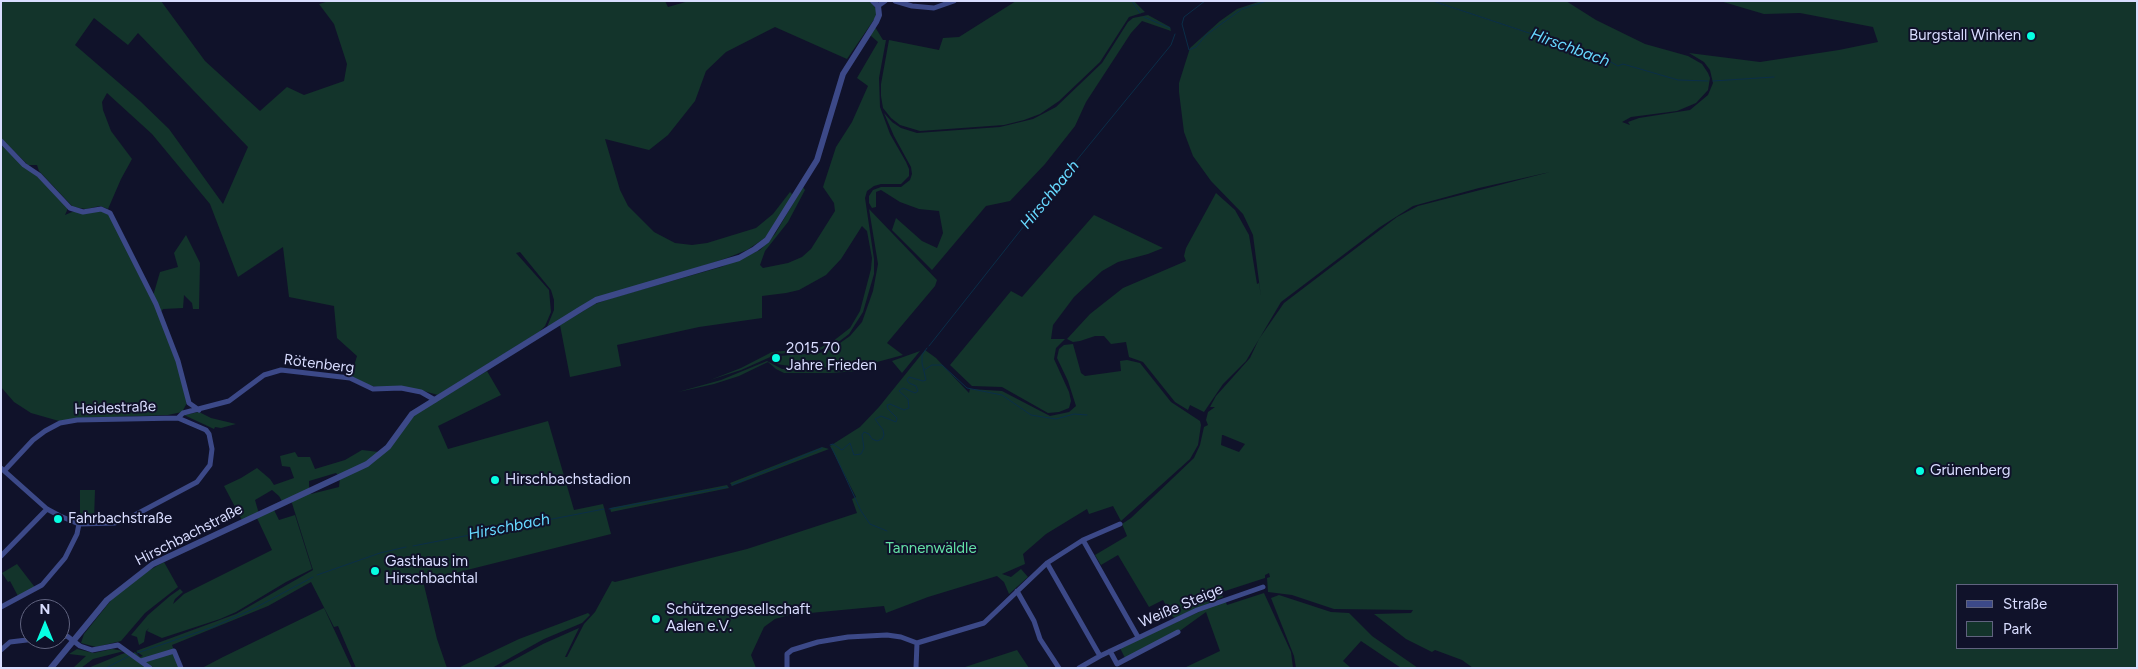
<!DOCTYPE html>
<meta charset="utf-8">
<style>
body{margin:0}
#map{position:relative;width:2138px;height:669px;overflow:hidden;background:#10122a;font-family:Figtree,sans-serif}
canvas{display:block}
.frame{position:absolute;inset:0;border:2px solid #d9ddff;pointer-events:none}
.legend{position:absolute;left:1956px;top:584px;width:162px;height:65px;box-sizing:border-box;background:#10122a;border:1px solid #60637f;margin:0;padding:6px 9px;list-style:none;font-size:15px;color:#d9ddff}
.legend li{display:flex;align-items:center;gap:10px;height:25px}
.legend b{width:25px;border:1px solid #60637f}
.north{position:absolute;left:20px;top:599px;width:50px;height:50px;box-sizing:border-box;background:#10122a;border:1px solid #60637f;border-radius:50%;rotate:0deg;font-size:14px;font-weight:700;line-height:20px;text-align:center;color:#d9ddff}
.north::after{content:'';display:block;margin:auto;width:18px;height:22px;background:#06fee2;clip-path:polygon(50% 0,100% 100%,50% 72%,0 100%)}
</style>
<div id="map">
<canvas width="2138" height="669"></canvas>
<div class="frame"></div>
<ul class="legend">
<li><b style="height:6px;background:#3c4988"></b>Straße</li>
<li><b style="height:14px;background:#13342b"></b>Park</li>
</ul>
<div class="north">N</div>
</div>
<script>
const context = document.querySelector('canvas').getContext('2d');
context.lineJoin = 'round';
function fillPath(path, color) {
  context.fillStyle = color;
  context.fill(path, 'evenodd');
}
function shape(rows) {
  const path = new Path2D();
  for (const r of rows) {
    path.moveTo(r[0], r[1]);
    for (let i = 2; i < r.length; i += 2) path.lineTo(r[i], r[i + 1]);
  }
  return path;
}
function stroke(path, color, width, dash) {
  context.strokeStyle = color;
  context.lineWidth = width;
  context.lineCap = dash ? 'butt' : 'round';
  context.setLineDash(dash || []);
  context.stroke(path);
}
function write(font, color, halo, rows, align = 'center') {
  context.font = font + ' Figtree,sans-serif';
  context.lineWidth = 4;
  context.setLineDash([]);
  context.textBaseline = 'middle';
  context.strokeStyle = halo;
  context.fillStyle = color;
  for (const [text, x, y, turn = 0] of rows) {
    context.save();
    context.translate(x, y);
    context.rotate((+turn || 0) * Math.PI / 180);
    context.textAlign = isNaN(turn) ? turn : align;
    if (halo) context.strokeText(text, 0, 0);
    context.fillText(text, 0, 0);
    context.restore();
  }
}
const green = shape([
 [1,1,161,1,205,61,260,111,287,87,304,95,344,81,347,64,334,24,319,4,329,1,665,1,668,7,689,1,870,1,877,10,875,18,847,59,775,27,726,52,706,71,695,101,668,135,649,150,605,139,620,190,628,206,654,232,675,243,692,245,707,243,756,228,773,214,790,192,793,195,765,238,747,250,727,258,595,301,547,327,554,310,554,300,551,290,520,252,516,253,549,290,551,312,545,326,539,332,438,395,420,390,377,387,368,385,351,376,357,356,337,338,334,306,289,297,283,247,238,277,210,204,152,134,107,93,102,102,103,110,111,131,132,159,121,179,108,209,100,206,86,209,73,207,39,171,37,165,28,165,1,138],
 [94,18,128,45,138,33,248,147,223,204,169,129,140,101,75,45],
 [1016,1,1134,1,1145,12,1129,17,1100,62,1059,101,1040,114,1024,120,1004,125,920,131,900,125,891,118,883,108,881,96,881,84,889,40,939,50,943,38,959,37],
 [1261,1,1566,1,1596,20,1645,44,1688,56,1702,64,1708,73,1710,78,1708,90,1696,103,1677,111,1631,117,1622,122,1630,125,1628,122,1639,118,1690,110,1708,95,1713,83,1710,70,1704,62,1689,53,1760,62,1839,50,1878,42,1873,27,1800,13,1764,14,1720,1,2137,1,2137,668,1473,668,1462,660,1435,650,1432,652,1406,639,1374,614,1411,613,1413,610,1334,609,1292,595,1268,592,1267,578,1270,577,1269,573,1265,575,1265,578,1222,592,1223,597,1175,618,1172,616,1163,600,1149,607,1118,555,1101,565,1095,555,1127,536,1122,524,1131,518,1194,458,1200,445,1204,427,1208,425,1206,420,1208,412,1215,407,1210,407,1216,396,1250,358,1259,339,1284,303,1397,217,1418,206,1550,172,1479,188,1413,206,1380,227,1281,302,1246,361,1223,384,1204,412,1190,405,1188,410,1175,402,1143,362,1129,357,1126,342,1111,344,1104,336,1095,336,1080,341,1073,342,1067,339,1090,314,1123,288,1186,261,1184,256,1186,248,1216,193,1235,210,1249,235,1257,284,1259,283,1261,297,1253,235,1243,214,1211,181,1193,156,1184,132,1179,92,1179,83,1190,48,1220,21,1237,9],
 [1222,435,1223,435,1245,444,1239,452,1221,445],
 [1957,585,2117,585,2117,648,1957,648],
 [1148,15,1170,27,1171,31,1142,21,1131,33,1086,102,1075,126,1045,164,1010,201,986,206,932,270,892,230,896,218,922,241,937,248,943,233,939,211,919,209,900,202,881,190,876,192,876,207,872,208,869,203,869,196,873,190,881,187,901,187,910,180,912,174,911,167,894,136,884,113,892,122,901,128,917,133,1000,127,1033,119,1056,107,1102,63,1128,22,1133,18],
 [875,27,883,40,886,40,879,78,880,107,890,134,906,162,909,169,909,176,901,184,881,184,874,186,867,191,865,198,874,259,874,274,863,312,849,334,837,343,820,350,777,354,741,370,710,380,741,368,772,352,819,348,832,342,850,328,860,311,871,269,872,258,867,231,862,226,841,259,826,275,799,290,786,293,762,296,762,318,699,327,617,345,621,366,570,377,560,325,595,304,612,298,721,267,760,250,775,234,803,187,805,190,788,222,765,251,760,265,763,268,788,263,802,257,811,249,835,211,834,203,823,187,836,147,852,122,868,86,857,78,878,42,870,35],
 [1,145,37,176,68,208,65,215,72,212,101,209,110,213,153,296,160,272,178,267,174,253,186,235,200,263,199,309,193,309,192,303,184,295,183,308,163,309,160,313,177,361,187,403,182,412,168,415,84,418,59,421,31,413,14,402,1,387],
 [869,209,937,280,935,286,887,343,903,355,855,368,795,367,777,364,773,360,778,356,820,353,833,348,850,336,862,322,873,291,878,264],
 [1094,215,1163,248,1148,254,1118,262,1102,271,1074,297,1053,325,1051,339,1065,339,1056,348,1054,359,1069,392,1071,401,1069,408,1059,412,1048,413,1002,387,972,386,950,365,1011,291,1022,297],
 [1073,344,1081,373,1085,376,1121,371,1120,361,1127,360,1140,363,1171,402,1200,421,1201,425,1198,445,1190,459,1121,521,1113,506,1089,514,1087,509,1046,534,1023,554,1025,564,1002,574,1011,577,1021,569,1028,577,1009,594,1004,582,997,576,928,597,886,613,884,606,789,615,775,619,764,627,751,655,756,668,499,668,543,644,579,628,565,657,567,657,584,624,595,612,612,581,615,582,747,549,857,513,852,499,856,497,830,446,860,427,879,407,925,350,936,358,969,393,970,389,1002,391,1050,416,1069,412,1076,406,1068,381,1057,358,1059,349,1064,345],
 [920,351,902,373,892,361],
 [767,361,782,369,853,370,868,368,857,371,832,373,784,373,776,369,768,362,739,376,714,384,678,392,721,380],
 [487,371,501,395,438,426,448,449,548,421,574,510,603,504,611,534,423,581,437,639,447,668,356,668,338,626,334,627,311,582,268,606,172,645,181,668,88,668,122,654,129,652,130,655,135,652,140,657,143,656,136,651,236,614,313,570,291,500,283,503,279,496,272,490,255,500,259,514,273,508,279,520,295,515,312,569,286,582,236,612,220,619,162,638,147,631,149,628,146,631,144,642,139,645,137,637,131,635,148,615,170,596,180,589,183,592,175,599,173,604,184,594,272,550,256,516,243,522,224,486,241,478,257,468,270,479,274,485,294,478,290,467,282,466,280,456,295,452,298,457,310,457,315,469,345,460,362,450,379,452,388,447,412,416],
 [336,473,340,477,339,487,311,494,309,491,309,481],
 [199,412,211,418,236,424,221,428,215,427,214,429,184,415],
 [822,447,829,449,732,486,730,483],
 [727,485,729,488,611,512,610,508],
 [80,490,95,490,94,520,80,517],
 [164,562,178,587,145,613,121,641,96,647,81,643,84,634,112,599,141,575],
 [17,564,37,590,19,598,10,581,8,582,2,573],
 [1264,593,1291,652,1293,668,1184,668,1220,651,1206,612,1181,630,1125,658,1120,648,1225,600,1227,605],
 [1279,595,1331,612,1349,613,1372,636,1418,668,1401,668,1361,641,1343,661,1351,668,1296,668,1294,656,1271,598],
 [324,608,352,668,202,668,223,657],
 [588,613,590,615,582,623,544,639,492,668,458,668,519,639],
 [77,649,94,653,112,649,124,651,93,659,81,668,73,668,86,656,69,654],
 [1017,650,1029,668,962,668]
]);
const stream = shape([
 [1132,1,1140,13],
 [1205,1,1184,17,1182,24,1189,50,1196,47,1206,35,1242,9,1267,1],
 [1433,1,1532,34,1542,41,1554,40,1564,45,1574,46,1582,52,1598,55,1618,66,1623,64,1678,80,1708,81],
 [1144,17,1170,28],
 [1713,81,1774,77],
 [929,346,1058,183,1171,45,1175,34],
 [924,370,932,365,942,365,967,388,1002,395,1031,415,1056,419,1074,414,1087,415],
 [830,445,833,444,842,450,850,443,854,455,861,454,864,448,862,435,864,432,869,434,872,439,877,441,882,439,884,435,883,430,875,419,881,416,896,422,897,418,888,409,887,405,890,404,904,410,909,408,908,399,899,391,903,388,915,393,918,391,916,386,909,383,907,380,909,377,923,381,926,380,922,363,922,355,927,348],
 [832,448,861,511,870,524,887,531],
 [732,485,822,448],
 [609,509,727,487],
 [413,546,604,509],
 [317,575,380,553,406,547],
 [137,653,213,627,253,609,313,577],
 [106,668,129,656]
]);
const minor = shape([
 [895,1,912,6,934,8,954,1],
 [878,6,885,1],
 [1,141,24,165,39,175,70,208,83,212,101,209,110,213,156,304,178,361,189,403,199,410],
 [178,418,183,413,229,401,264,375,281,370,350,378,373,389,401,388,421,392,435,400],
 [1,468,47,509,60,516,79,524,115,523,133,516,197,482,210,465,212,449,209,434,206,430,178,418,77,420,60,423,45,431,33,440,5,470],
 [1083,540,1138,637],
 [1,556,47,509],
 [1047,563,1100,656],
 [1017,591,1034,621,1040,639,1059,668],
 [1,607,42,585,65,558,77,534,79,524],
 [60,637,67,636,80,646,92,650,118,645,150,668],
 [1,650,10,642,35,639],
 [1110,651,1117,664,1178,632],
 [141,661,174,651,181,668],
 [787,668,787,654,792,650,818,642,848,637,887,635,901,637,917,643],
 [916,668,917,643,984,623,1047,563,1083,540,1120,524],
 [1079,668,1100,656,1197,610,1263,587]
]);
const tertiary = shape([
 [51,668,107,600,153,564,367,464,388,447,412,414,581,309,596,300,739,258,755,249,767,240,817,160,843,74,876,22,879,15,878,6,873,1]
]);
const markers = [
 [2031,36,5,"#06fee2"],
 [776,358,5,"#06fee2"],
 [1920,471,5,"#06fee2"],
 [495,480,5,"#06fee2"],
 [58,519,5,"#06fee2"],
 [375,571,5,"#06fee2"],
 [656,619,5,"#06fee2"]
];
const poiNames = [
 ["Burgstall Winken",2021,36,"right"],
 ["2015 70",786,349],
 ["Jahre Frieden",786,366],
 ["Grünenberg",1930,471],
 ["Hirschbachstadion",505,480],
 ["Fahrbachstraße",68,519],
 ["Gasthaus im",385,562],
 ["Hirschbachtal",385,579],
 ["Schützengesellschaft",666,610],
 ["Aalen e.V.",666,627]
];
const streetNames = [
 ["Rötenberg",319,364,7],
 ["Heidestraße",115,408,-2],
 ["Hirschbachstraße",189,535,-27],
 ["Weiße Steige",1181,606,-23]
];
const parkNames = [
 ["Tannenwäldle",931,549]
];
const waterNames = [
 ["Hirschbach",1570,48,20],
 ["Hirschbach",1050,195,-51],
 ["Hirschbach",509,527,-11]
];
fillPath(green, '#13342b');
stroke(stream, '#0b2e48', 1);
stroke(minor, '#3c4988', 5);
stroke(tertiary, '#3c4988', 6);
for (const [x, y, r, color] of markers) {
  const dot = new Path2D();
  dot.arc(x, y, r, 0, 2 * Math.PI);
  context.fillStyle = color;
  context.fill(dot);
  stroke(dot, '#10122a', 2);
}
write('15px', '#d9ddff', '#10122a', poiNames, 'left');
write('15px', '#d9ddff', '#10122a', streetNames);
write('15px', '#63e1a6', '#10122a', parkNames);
write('italic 16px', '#67d9ff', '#10122a', waterNames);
</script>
